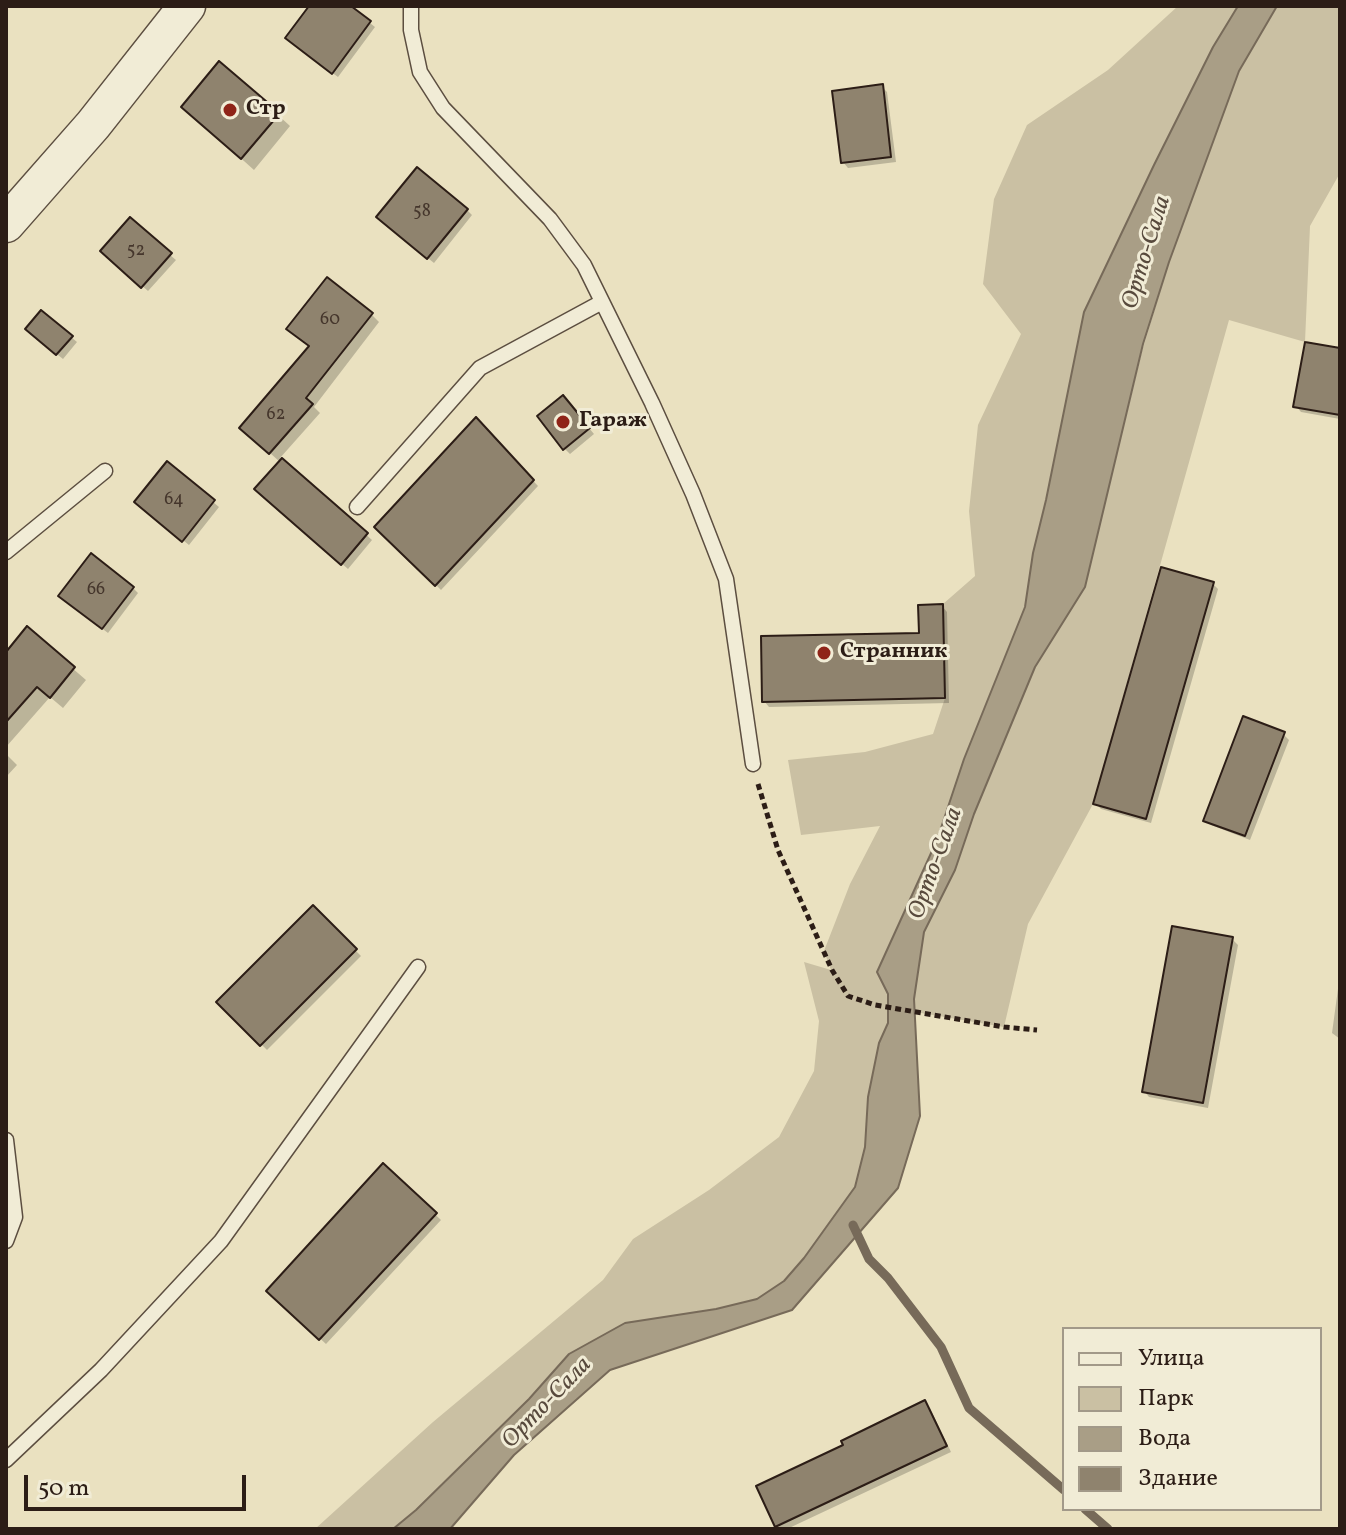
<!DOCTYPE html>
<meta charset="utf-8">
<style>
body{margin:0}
#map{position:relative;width:1346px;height:1535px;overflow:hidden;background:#eae1c0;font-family:Vollkorn,serif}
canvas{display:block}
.frame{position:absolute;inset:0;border:8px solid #2c1d16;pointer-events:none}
.legend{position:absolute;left:1062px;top:1327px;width:260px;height:184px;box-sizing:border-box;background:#f1ecd6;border:2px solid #a29989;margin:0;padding:10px 14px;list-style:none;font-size:24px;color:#2c1d16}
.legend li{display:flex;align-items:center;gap:16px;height:40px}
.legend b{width:40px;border:2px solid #a29989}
.scale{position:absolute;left:24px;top:1475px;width:222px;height:36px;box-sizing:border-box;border:4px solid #2c1d16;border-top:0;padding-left:10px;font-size:24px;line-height:28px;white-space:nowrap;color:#2c1d16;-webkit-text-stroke:6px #f1ecd6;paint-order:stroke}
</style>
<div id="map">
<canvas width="1346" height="1535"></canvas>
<div class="frame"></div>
<ul class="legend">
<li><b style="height:10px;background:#f1ecd6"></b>Улица</li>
<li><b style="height:22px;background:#cac0a3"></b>Парк</li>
<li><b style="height:22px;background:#a99e86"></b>Вода</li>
<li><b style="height:22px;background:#8f836e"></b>Здание</li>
</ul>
<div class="scale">50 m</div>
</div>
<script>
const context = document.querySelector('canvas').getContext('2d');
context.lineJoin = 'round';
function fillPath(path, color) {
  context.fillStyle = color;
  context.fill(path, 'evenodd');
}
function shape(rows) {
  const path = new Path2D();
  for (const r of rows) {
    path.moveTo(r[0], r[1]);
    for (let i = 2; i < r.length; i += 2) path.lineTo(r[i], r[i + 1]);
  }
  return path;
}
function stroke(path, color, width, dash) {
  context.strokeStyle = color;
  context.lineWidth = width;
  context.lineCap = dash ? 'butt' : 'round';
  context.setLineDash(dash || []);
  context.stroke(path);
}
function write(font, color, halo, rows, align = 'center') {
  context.font = font + ' Vollkorn,serif';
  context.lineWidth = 6;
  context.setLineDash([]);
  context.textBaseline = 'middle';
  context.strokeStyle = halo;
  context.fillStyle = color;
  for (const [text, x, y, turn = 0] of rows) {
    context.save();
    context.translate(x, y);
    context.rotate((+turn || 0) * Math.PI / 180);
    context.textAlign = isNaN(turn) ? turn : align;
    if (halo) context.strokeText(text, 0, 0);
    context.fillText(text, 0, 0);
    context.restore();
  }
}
const green = shape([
 [1178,6,1238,6,1213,47,1154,165,1084,312,1046,501,1033,553,1025,607,964,759,937,840,877,972,888,993,889,1023,879,1043,868,1097,865,1147,855,1187,804,1258,784,1281,757,1299,569,1354,529,1399,416,1510,393,1529,315,1529,433,1422,603,1280,633,1239,709,1190,779,1137,814,1071,819,1021,804,962,831,970,824,951,850,884,880,826,801,835,788,760,865,752,933,734,945,698,943,604,975,576,969,511,978,425,1021,334,983,284,994,199,1027,125,1108,70],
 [1276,6,1340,6,1340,173,1310,226,1305,342,1229,320,1093,804,1028,924,1004,1027,915,1012,914,999,924,932,955,870,974,814,1035,667,1085,587,1142,351,1169,262,1239,71]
]);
const water = shape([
 [1238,6,1277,6,1239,71,1169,262,1143,344,1085,587,1035,667,974,814,955,870,924,932,914,999,920,1116,898,1188,792,1310,610,1370,514,1455,450,1529,393,1529,416,1510,529,1399,569,1354,625,1323,716,1309,757,1299,784,1281,804,1258,855,1187,865,1147,868,1097,879,1043,888,1023,888,994,877,972,937,840,964,759,1025,607,1033,553,1046,500,1084,312,1154,165,1213,47,1238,6]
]);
const shadow = shape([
 [311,6,348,6,375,27,338,77,293,44],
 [882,87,887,92,896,162,848,168,843,162],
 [278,115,290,126,254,170,196,118],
 [467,210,472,215,434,263,384,223],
 [103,251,170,255,176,260,148,291],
 [371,314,379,322,314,407,320,413,280,458,372,540,348,569,262,494,280,462,250,435,311,347],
 [33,335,71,337,77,342,63,359],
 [1340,350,1340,419,1301,412,1296,406],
 [568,403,594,434,570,454,564,448],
 [476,420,538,486,441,590,377,526],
 [167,464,219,507,189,545,142,507],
 [1213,584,1218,589,1151,823,1101,809,1095,803],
 [133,588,138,593,108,633,66,601],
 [942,606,947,612,949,703,769,707,764,701,921,635],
 [27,629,86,680,63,708,50,697,6,747,6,656],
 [1283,734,1289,740,1250,840,1211,825,1205,820],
 [6,754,17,765,6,777],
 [313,908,361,956,267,1050,219,1002],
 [1232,939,1238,945,1208,1108,1149,1097,1144,1091],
 [1340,974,1340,1039,1332,1033],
 [384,1166,441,1220,326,1344,269,1291],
 [924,1403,930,1408,951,1452,787,1529,780,1529,777,1526,845,1446]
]);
const stream = shape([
 [853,1225,869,1259,888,1278,941,1347,969,1408,1064,1490],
 [1085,1509,1108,1529]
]);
const building = shape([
 [309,6,351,6,371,21,332,74,285,38,309,6],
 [219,61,280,113,241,159,181,107,219,61],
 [883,84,891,157,841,163,832,91,883,84],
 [417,167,468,209,427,259,376,217,417,167],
 [130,217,172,253,141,288,100,251,130,217],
 [327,277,373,313,306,398,313,404,269,454,239,428,309,346,286,329,327,277],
 [41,310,73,336,56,355,25,329,41,310],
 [1305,342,1340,348,1340,415,1293,407,1305,342],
 [563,395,590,428,563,450,537,416,563,395],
 [476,417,534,480,435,586,374,527,476,417],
 [282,458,368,533,341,565,254,489,282,458],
 [167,461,215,500,182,542,134,502,167,461],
 [91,553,134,587,102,629,58,596,91,553],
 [1161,567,1214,582,1146,819,1093,804,1161,567],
 [943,604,945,698,762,702,761,636,919,633,918,605,943,604],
 [27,626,75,667,50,698,37,687,6,722,6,652,27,626],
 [1243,716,1285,732,1245,836,1203,821,1243,716],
 [313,905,357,949,260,1046,216,1002,313,905],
 [1172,926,1233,937,1203,1103,1142,1092,1172,926],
 [383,1163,437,1213,319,1340,266,1291,383,1163],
 [925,1400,947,1446,775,1527,756,1486,843,1445,841,1441,925,1400]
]);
const path = shape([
 [758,784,778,850,832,970,848,996,875,1005,1004,1027,1037,1030]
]);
const service = shape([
 [411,6,411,30,420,72,443,108,550,219,584,265,652,403,693,494,726,579,753,764],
 [357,507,480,368,602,302],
 [6,552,105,471],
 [6,1140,15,1217,6,1241],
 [6,1460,101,1370,221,1241,418,967]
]);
const tertiary = shape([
 [6,224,93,125,187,6]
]);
const markers = [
 [230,110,8,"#8f2418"],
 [563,422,8,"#8f2418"],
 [824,653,8,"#8f2418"]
];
const numberNames = [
 ["58",422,213],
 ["52",136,252],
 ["60",330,321],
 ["62",276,416],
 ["64",174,501],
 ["66",96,591]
];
const poiNames = [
 ["Стр",246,110],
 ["Гараж",579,422],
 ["Странник",840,653]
];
const waterNames = [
 ["Орто-Сала",1148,253,-73],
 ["Орто-Сала",937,864,-70],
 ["Орто-Сала",548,1404,-46]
];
fillPath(green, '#cac0a3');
fillPath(water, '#a99e86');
stroke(water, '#776a59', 2);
fillPath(shadow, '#0003');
stroke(stream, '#776a59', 9);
fillPath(building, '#8f836e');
stroke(building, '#2c1d16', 2);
stroke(service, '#5c4e40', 17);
stroke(tertiary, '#5c4e40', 39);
stroke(path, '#2c1d16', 5, [6, 4]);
stroke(service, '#f1ecd6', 14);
stroke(tertiary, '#f1ecd6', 36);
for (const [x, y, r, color] of markers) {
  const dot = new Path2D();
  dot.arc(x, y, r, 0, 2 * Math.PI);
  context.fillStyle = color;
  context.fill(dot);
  stroke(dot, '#f1ecd6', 3);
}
write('18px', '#45362c', null, numberNames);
write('bold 22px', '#2c1d16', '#f1ecd6', poiNames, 'left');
write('italic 24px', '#584a3d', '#f1ecd6', waterNames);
</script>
